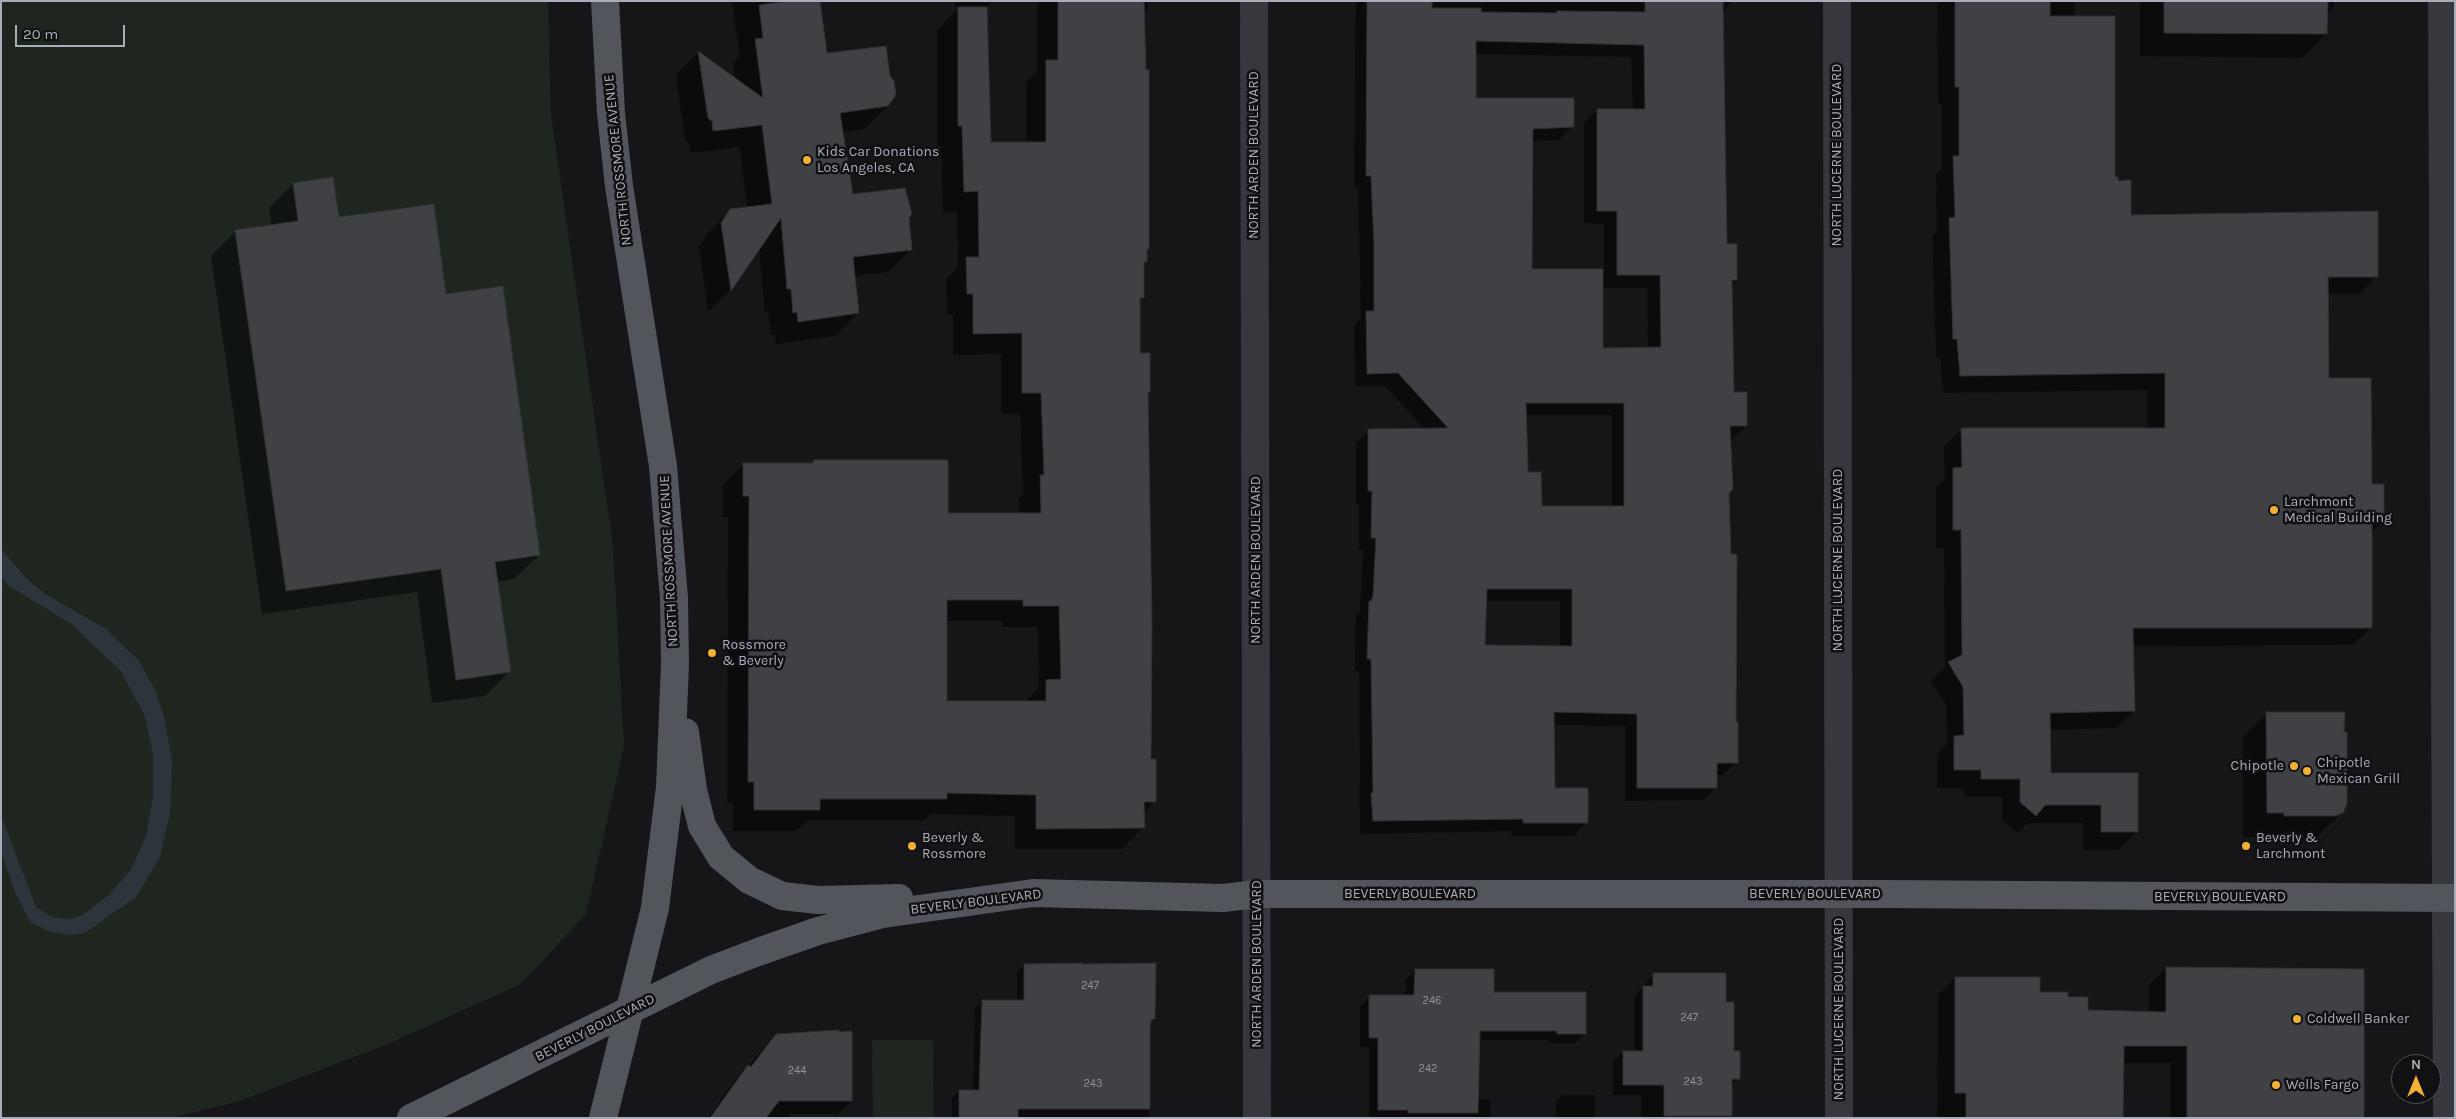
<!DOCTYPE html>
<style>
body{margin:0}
#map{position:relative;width:2456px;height:1119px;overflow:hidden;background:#161618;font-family:Karla,sans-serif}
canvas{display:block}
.frame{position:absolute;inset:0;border:2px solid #a8adb8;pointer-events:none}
.north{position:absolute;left:2391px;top:1054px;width:50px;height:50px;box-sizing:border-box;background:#111113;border:1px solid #4d4f55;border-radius:50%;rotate:0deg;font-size:14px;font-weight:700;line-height:20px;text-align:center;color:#a8adb8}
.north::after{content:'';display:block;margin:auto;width:18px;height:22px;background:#f2b134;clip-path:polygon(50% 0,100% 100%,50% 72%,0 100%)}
.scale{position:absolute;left:15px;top:25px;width:110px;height:22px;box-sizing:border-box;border:2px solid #a8adb8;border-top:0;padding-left:6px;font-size:15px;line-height:18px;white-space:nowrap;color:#a8adb8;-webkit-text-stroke:4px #111113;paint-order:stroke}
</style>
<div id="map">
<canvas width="2456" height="1119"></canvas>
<div class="frame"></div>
<div class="north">N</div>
<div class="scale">20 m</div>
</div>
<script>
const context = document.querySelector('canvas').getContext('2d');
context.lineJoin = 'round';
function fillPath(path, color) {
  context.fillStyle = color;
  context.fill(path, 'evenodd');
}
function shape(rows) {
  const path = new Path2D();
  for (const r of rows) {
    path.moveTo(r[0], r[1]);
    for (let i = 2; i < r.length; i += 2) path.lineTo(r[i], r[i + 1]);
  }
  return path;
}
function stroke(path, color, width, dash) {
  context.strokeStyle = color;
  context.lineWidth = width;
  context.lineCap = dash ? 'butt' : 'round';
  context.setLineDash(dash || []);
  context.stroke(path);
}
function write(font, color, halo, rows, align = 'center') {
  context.font = font + ' Karla,sans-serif';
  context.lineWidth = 5;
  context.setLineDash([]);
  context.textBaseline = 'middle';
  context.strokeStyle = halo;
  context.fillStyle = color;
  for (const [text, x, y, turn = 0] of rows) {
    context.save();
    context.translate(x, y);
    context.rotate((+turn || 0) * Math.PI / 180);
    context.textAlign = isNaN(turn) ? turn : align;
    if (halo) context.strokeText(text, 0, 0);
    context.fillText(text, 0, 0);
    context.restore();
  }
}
const green = shape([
 [1,1,548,1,551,115,613,546,624,746,586,914,521,984,390,1043,240,1101,171,1118,1,1118],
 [872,1040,933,1040,934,1118,873,1118]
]);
const water = shape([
 [1,549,26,578,45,594,106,629,139,661,156,692,164,717,172,760,170,813,160,857,136,897,85,933,67,935,48,931,30,922,16,894,1,853,1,816,36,907,52,917,70,919,81,916,109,895,130,871,146,836,153,796,153,753,144,714,120,670,70,623,9,586,1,577]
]);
const shadow = shape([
 [732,1,819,1,825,55,888,106,864,129,842,132,852,196,907,218,911,249,888,272,854,276,858,313,835,336,776,344,774,334,771,335,768,311,765,312,759,248,730,290,708,312,699,247,707,234,730,211,747,209,740,147,691,153,690,144,685,141,676,75,698,53,735,79,733,63,740,56],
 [955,1,994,1,986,7,990,143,1026,143,1026,83,1037,71,1037,1,1148,1,1148,8,1143,14,1147,249,1145,261,1142,264,1143,297,1138,302,1138,355,1147,393,1150,760,1155,801,1143,813,1143,827,1122,849,1015,849,1015,816,931,814,924,820,808,820,797,831,733,831,733,803,727,803,728,517,723,517,723,485,744,464,810,464,813,461,946,515,1020,515,1019,498,1023,494,1020,414,1001,414,1001,354,953,355,953,315,947,315,946,280,958,267,957,212,943,213,941,146,937,146,937,30,960,7,955,7],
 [946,621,1002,621,1002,627,1038,627,1039,688,1024,703,946,703],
 [1356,1,1732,1,1722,14,1726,246,1736,280,1731,285,1733,393,1746,426,1733,439,1730,439,1728,492,1736,762,1723,775,1716,775,1716,787,1703,800,1625,801,1625,726,1553,725,1554,790,1586,823,1574,836,1511,836,1511,831,1360,834,1359,671,1355,671,1356,615,1360,610,1363,550,1359,550,1359,504,1356,504,1356,443,1369,430,1425,430,1385,386,1355,386,1354,325,1361,318,1358,188,1354,188],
 [1475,54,1631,57,1633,110,1597,110,1584,123,1584,223,1604,224,1604,270,1530,270,1531,141,1559,140,1572,127,1475,100],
 [1602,288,1647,288,1648,348,1602,350],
 [1525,415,1612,415,1612,507,1540,507,1527,473],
 [1485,601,1560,601,1560,647,1484,646],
 [1937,1,2075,1,2074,17,2114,179,2130,217,2377,276,2359,294,2327,294,2327,379,2383,521,2371,533,2371,627,2353,645,2132,646,2134,711,2116,728,2049,730,2049,774,2136,774,2136,832,2119,850,2083,850,2083,823,2028,823,2017,833,2002,820,2002,797,1964,797,1964,788,1937,788,1937,755,1947,744,1946,705,1931,681,1945,667,1944,548,1936,548,1936,487,1945,478,1944,447,1962,429,2147,429,2147,390,1943,393,1940,357,1936,357,1932,237,1937,231,1936,175,1942,169,1942,104,1938,104],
 [2140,1,2334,1,2334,7,2326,17,2326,34,2302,58,2140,56],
 [293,184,445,295,539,555,514,579,497,582,510,671,485,696,432,703,417,592,262,614,211,256,235,232,272,226,269,208],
 [2267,713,2342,812,2317,837,2310,840,2260,840,2260,837,2243,837,2243,737],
 [1024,965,1150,1022,1149,1118,952,1118,952,1098,959,1091,973,1091,975,1008,982,1001,1017,1002,1017,972],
 [2167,968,2363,1118,2170,1118,2170,1063,2123,1063,2122,1118,1937,1118,1938,995,1955,978,2067,998,2087,1012,2149,1013,2149,985],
 [1415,970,1493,993,1585,1034,1575,1043,1548,1043,1548,1040,1478,1040,1477,1099,1490,1099,1490,1118,1369,1118,1369,1047,1360,1047,1360,1006,1369,997,1405,997,1406,980],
 [1653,975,1725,1003,1738,1078,1730,1086,1730,1118,1641,1118,1641,1095,1613,1095,1613,1062,1623,1052,1634,1052,1634,997],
 [776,1035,851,1101,838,1114,789,1114,789,1118,708,1118,736,1079],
 [1562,1095,1595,1095,1595,1118,1556,1118,1556,1102]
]);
const building = shape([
 [789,1,820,1,827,53,886,46,890,76,894,81,896,95,888,106,840,113,853,194,905,188,912,214,909,218,912,250,853,257,859,313,798,322,797,312,793,313,791,289,787,289,781,218,731,291,721,223,730,209,772,204,762,125,713,131,712,121,708,118,698,51,763,98,755,39,763,38,759,5,789,1],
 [1058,1,1144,1,1146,70,1149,70,1149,249,1147,249,1147,262,1144,262,1144,298,1140,298,1140,353,1150,353,1150,392,1148,392,1152,625,1151,759,1156,759,1156,802,1144,802,1145,828,1036,829,1036,795,947,793,947,799,820,799,820,810,754,810,754,782,748,782,749,496,743,496,743,463,813,463,813,460,948,460,948,513,1041,513,1040,475,1044,475,1041,393,1022,393,1022,333,973,334,973,294,967,294,966,257,979,257,978,191,964,192,962,126,958,126,958,7,987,7,991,142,1046,142,1046,60,1058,60,1058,1],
 [947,600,1023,600,1023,606,1059,606,1061,679,1046,680,1046,701,947,701,947,600],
 [1367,1,1432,1,1432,8,1481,8,1481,12,1557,13,1557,11,1645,12,1645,1,1723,1,1727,244,1737,244,1737,280,1732,280,1734,392,1747,392,1747,426,1730,426,1733,489,1729,493,1731,554,1736,554,1737,557,1736,722,1738,722,1738,763,1717,763,1717,788,1637,788,1637,714,1554,712,1555,788,1588,788,1588,823,1523,823,1523,819,1373,821,1371,793,1373,793,1371,659,1367,659,1369,601,1371,601,1373,596,1376,538,1371,538,1372,491,1368,491,1368,429,1448,428,1398,373,1367,374,1366,311,1374,311,1374,246,1371,176,1366,176,1367,1],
 [1476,41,1644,45,1645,109,1597,109,1597,211,1617,211,1617,275,1660,275,1661,347,1603,348,1603,269,1532,269,1533,129,1574,127,1574,98,1476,98,1476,41],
 [1526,403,1624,403,1624,506,1542,506,1541,472,1528,472,1526,403],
 [1487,589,1572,589,1572,646,1485,645,1487,589],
 [1955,1,2050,1,2050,16,2115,16,2115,177,2118,177,2118,181,2131,180,2131,215,2378,211,2378,277,2328,277,2329,378,2371,378,2372,484,2384,484,2384,522,2372,522,2372,628,2133,628,2135,711,2050,713,2051,773,2138,773,2138,832,2101,832,2101,805,2045,805,2036,816,2020,802,2020,779,1981,779,1981,770,1954,770,1954,736,1964,735,1963,687,1948,662,1962,655,1961,530,1953,530,1953,468,1962,467,1961,428,2165,428,2165,373,1960,376,1957,339,1953,339,1949,218,1955,217,1953,156,1959,156,1959,87,1955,87,1955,1],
 [2164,1,2328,1,2327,34,2164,33,2164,1],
 [333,177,339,217,434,204,446,294,503,286,540,555,495,562,511,672,456,680,441,569,286,591,235,230,298,221,293,183,333,177],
 [2266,712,2345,712,2344,732,2347,732,2347,804,2343,813,2335,816,2284,816,2284,813,2267,813,2266,712],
 [1082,963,1082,964,1156,963,1155,1018,1151,1021,1150,1029,1150,1109,1018,1109,1018,1118,959,1118,959,1090,979,1090,982,1000,1024,1000,1024,964,1082,963],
 [2166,967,2364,969,2364,1118,2187,1118,2187,1046,2124,1046,2123,1118,1966,1118,1966,1093,1955,1093,1955,977,2040,977,2040,992,2068,992,2068,997,2088,997,2088,1010,2166,1012,2166,967],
 [1415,969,1494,969,1494,992,1586,992,1586,1034,1557,1034,1557,1031,1480,1031,1478,1113,1408,1113,1408,1110,1378,1110,1378,1038,1369,1038,1369,995,1414,995,1415,969],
 [1653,973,1726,973,1726,1002,1734,1002,1734,1051,1740,1051,1740,1079,1732,1079,1732,1116,1664,1116,1664,1085,1623,1085,1623,1051,1643,1051,1643,986,1653,986,1653,973],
 [839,1030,839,1032,852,1031,852,1101,779,1101,766,1118,710,1118,748,1065,751,1067,776,1034,839,1030]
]);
const minor = shape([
 [1254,1,1257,1118],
 [1837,1,1839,1118],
 [2442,1,2447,1118]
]);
const major = shape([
 [685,732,693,790,702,826,721,857,749,880,782,896,818,900,899,898],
 [411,1118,711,970,758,952,818,931,883,914,1033,893,1223,898,1256,894,1882,894,2455,898],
 [603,1118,655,908,670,787,675,664,674,598,663,466,619,186,611,113,605,1]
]);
const markers = [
 [807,160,5,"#f2b134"],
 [2274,510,5,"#f2b134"],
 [712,653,5,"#f2b134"],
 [2294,766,5,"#f2b134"],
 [2307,771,5,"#f2b134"],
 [912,846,5,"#f2b134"],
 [2246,846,5,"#f2b134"],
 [2297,1019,5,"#f2b134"],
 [2276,1085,5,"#f2b134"]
];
const numberNames = [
 ["247",1090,986],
 ["246",1432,1001],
 ["247",1689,1018],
 ["242",1428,1069],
 ["244",797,1071],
 ["243",1693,1082],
 ["243",1093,1084]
];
const poiNames = [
 ["Kids Car Donations",817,152],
 ["Los Angeles, CA",817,168],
 ["Larchmont",2284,502],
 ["Medical Building",2284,518],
 ["Rossmore",722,645],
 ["& Beverly",722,661],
 ["Chipotle",2317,763],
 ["Mexican Grill",2317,779],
 ["Chipotle",2284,766,"right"],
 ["Beverly &",922,838],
 ["Rossmore",922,854],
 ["Beverly &",2256,838],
 ["Larchmont",2256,854],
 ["Coldwell Banker",2307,1019],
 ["Wells Fargo",2286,1085]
];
const streetNames = [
 ["NORTH ARDEN BOULEVARD",1254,155,-90],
 ["NORTH LUCERNE BOULEVARD",1837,155,-90],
 ["NORTH ROSSMORE AVENUE",618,160,-96],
 ["NORTH ARDEN BOULEVARD",1256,560,-90],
 ["NORTH LUCERNE BOULEVARD",1838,560,-90],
 ["NORTH ROSSMORE AVENUE",669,561,-93],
 ["BEVERLY BOULEVARD",1410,894],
 ["BEVERLY BOULEVARD",1815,894],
 ["BEVERLY BOULEVARD",2220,897],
 ["BEVERLY BOULEVARD",976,902,-7],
 ["NORTH ARDEN BOULEVARD",1257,964,-90],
 ["NORTH LUCERNE BOULEVARD",1839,1009,-90],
 ["BEVERLY BOULEVARD",595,1028,-27]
];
fillPath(green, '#1e261f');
fillPath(water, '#2c353c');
fillPath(shadow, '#0007');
fillPath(building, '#404145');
stroke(building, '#303034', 1);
stroke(minor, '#37383d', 28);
stroke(major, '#53555c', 28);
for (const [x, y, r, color] of markers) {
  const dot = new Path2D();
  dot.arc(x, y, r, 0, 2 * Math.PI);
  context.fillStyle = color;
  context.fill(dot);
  stroke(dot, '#111113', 2);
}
write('11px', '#8e929b', null, numberNames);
write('14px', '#a8adb8', '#111113', poiNames, 'left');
write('14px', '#a8adb8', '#111113', streetNames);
</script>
